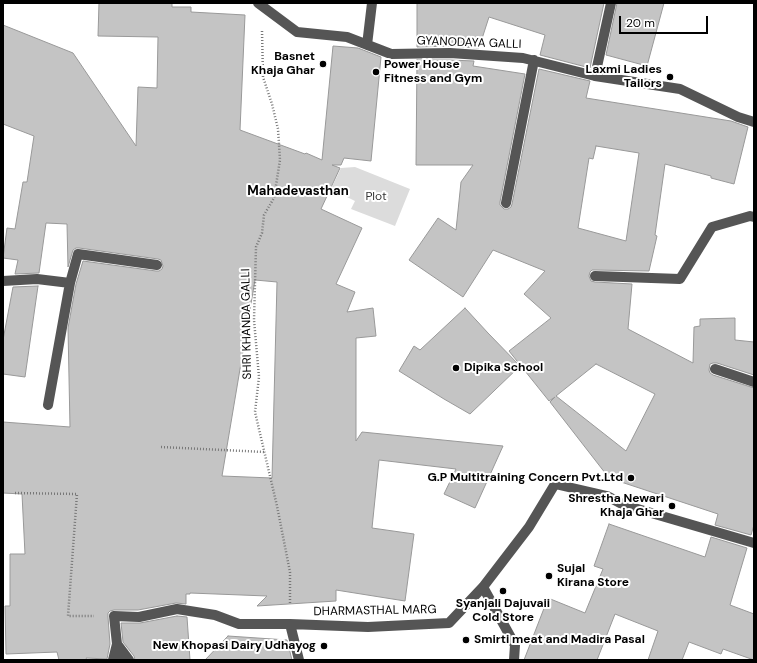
<!DOCTYPE html>
<style>
body{margin:0}
#map{position:relative;width:757px;height:663px;overflow:hidden;background:#fff;font-family:"DM Sans",sans-serif}
canvas{display:block}
.frame{position:absolute;inset:0;border:4px solid #000;pointer-events:none}
.scale{position:absolute;left:619px;top:16px;width:89px;height:18px;box-sizing:border-box;border:2px solid #000;border-top:0;padding-left:5px;font-size:12px;line-height:14px;white-space:nowrap;color:#000;-webkit-text-stroke:3px #fff;paint-order:stroke}
</style>
<div id="map">
<canvas width="757" height="663"></canvas>
<div class="frame"></div>
<div class="scale">20 m</div>
</div>
<script>
const context = document.querySelector('canvas').getContext('2d');
context.lineJoin = 'round';
function fillPath(path, color) {
  context.fillStyle = color;
  context.fill(path, 'evenodd');
}
function shape(rows) {
  const path = new Path2D();
  for (const r of rows) {
    path.moveTo(r[0], r[1]);
    for (let i = 2; i < r.length; i += 2) path.lineTo(r[i], r[i + 1]);
  }
  return path;
}
function stroke(path, color, width, dash) {
  context.strokeStyle = color;
  context.lineWidth = width;
  context.lineCap = dash ? 'butt' : 'round';
  context.setLineDash(dash || []);
  context.stroke(path);
}
function write(font, color, halo, rows, align = 'center') {
  context.font = font + ' "DM Sans",sans-serif';
  context.lineWidth = 4;
  context.setLineDash([]);
  context.textBaseline = 'middle';
  context.strokeStyle = halo;
  context.fillStyle = color;
  for (const [text, x, y, turn = 0] of rows) {
    context.save();
    context.translate(x, y);
    context.rotate((+turn || 0) * Math.PI / 180);
    context.textAlign = isNaN(turn) ? turn : align;
    if (halo) context.strokeText(text, 0, 0);
    context.fillText(text, 0, 0);
    context.restore();
  }
}
const green = shape([
 [355,167,410,189,395,226,351,209,355,201,331,189,341,168]
]);
const building = shape([
 [99,3,172,3,172,7,191,7,191,12,245,15,240,130,305,154,306,153,322,160,333,46,358,48,381,57,371,161,344,158,341,165,332,165,340,168,321,209,362,228,336,284,355,292,347,312,373,308,376,336,356,338,356,441,362,432,503,446,475,508,444,494,456,469,379,460,372,528,414,534,405,601,336,590,336,601,257,606,267,596,190,593,190,594,186,594,186,604,176,603,138,610,114,610,110,611,108,613,108,617,110,644,107,659,86,658,87,660,59,660,57,652,6,654,5,606,10,606,10,554,25,554,22,494,3,493,3,422,70,427,68,328,76,284,83,261,156,271,159,271,162,269,163,266,161,260,158,259,79,248,76,248,73,250,68,267,67,224,46,223,39,273,15,274,18,260,3,258,7,228,15,229,23,182,27,182,34,136,3,124,3,25,73,53,136,146,138,87,157,88,158,37,98,36,99,3],
 [255,280,277,282,272,478,222,476,255,280],
 [417,3,604,3,590,68,540,55,545,35,489,17,479,48,450,46,417,47,417,3],
 [617,3,664,3,647,66,606,55,617,3],
 [417,60,450,60,474,61,473,66,525,74,500,202,500,205,504,209,508,209,511,207,512,204,539,69,590,81,586,98,731,121,748,127,734,184,711,178,711,176,665,164,655,235,657,236,649,271,595,270,592,270,590,272,589,276,591,281,595,282,632,284,628,329,693,363,694,327,700,326,700,319,735,318,735,340,754,342,754,375,717,363,713,363,710,364,709,370,710,373,713,375,754,388,754,525,751,535,715,525,718,514,609,478,550,402,555,397,549,401,509,351,551,318,524,294,545,271,493,250,463,297,409,260,438,218,456,230,461,182,473,165,416,165,417,60],
 [596,146,639,153,626,241,578,228,589,158,593,159,596,146],
 [596,364,655,394,626,451,556,396,596,364],
 [38,286,25,377,3,374,3,340,13,287,38,286],
 [465,308,488,333,520,366,470,414,444,399,399,371,414,346,420,350,465,308],
 [609,524,705,557,711,537,747,548,730,605,754,614,754,660,723,649,721,654,689,642,682,660,648,660,658,631,615,614,597,660,524,660,548,598,585,613,603,569,594,566,609,524],
 [177,616,187,617,190,660,135,660,134,656,123,642,121,623,140,623,177,616],
 [228,636,287,640,292,660,205,660,228,636]
]);
const path = shape([
 [262,31,263,77,272,104,278,129,280,160,274,198,264,215,262,233,256,247,254,320,259,377,255,412,277,506,290,572,290,603],
 [161,447,264,452],
 [15,493,77,494,68,616,94,616]
]);
const minor = shape([
 [258,3,297,32,347,37,391,54,450,53,523,58,595,76,680,89,738,117,754,122],
 [367,45,372,3],
 [595,76,611,3],
 [506,203,534,60],
 [595,276,680,279,712,227,750,216,754,217],
 [3,281,37,279,70,283,48,405],
 [70,283,78,254,157,265],
 [715,369,754,382],
 [483,587,515,645,514,660],
 [113,660,117,644,129,660],
 [121,660,117,644,114,616,139,617,177,609,215,615,239,624,290,624],
 [299,660,290,624,368,627,449,623,483,587,529,527,555,484,607,496,624,505,754,543]
]);
const markers = [
 [323,64,4,"#000"],
 [376,72,4,"#000"],
 [670,77,4,"#000"],
 [456,368,4,"#000"],
 [631,478,4,"#000"],
 [672,506,4,"#000"],
 [549,576,4,"#000"],
 [503,591,4,"#000"],
 [466,640,4,"#000"],
 [324,646,4,"#000"]
];
const streetNames = [
 ["GYANODAYA GALLI",469,43,2],
 ["SHRI KHANDA GALLI",247,324,-91],
 ["DHARMASTHAL MARG",375,611,-1]
];
const poiNames = [
 ["Basnet",315,57],
 ["Khaja Ghar",315,71],
 ["Power House",384,65,"left"],
 ["Fitness and Gym",384,79,"left"],
 ["Laxmi Ladies",662,70],
 ["Tailors",662,84],
 ["Dipika School",464,368,"left"],
 ["G.P Multitraining Concern Pvt.Ltd",623,478],
 ["Shrestha Newari",664,499],
 ["Khaja Ghar",664,513],
 ["Sujal",557,569,"left"],
 ["Kirana Store",557,583,"left"],
 ["Syanjali Dajuvaii",503,604,"center"],
 ["Cold Store",503,618,"center"],
 ["Smirti meat and Madira Pasal",474,640,"left"],
 ["New Khopasi Dairy Udhayog",316,646]
];
const parkNames = [
 ["Plot",376,197]
];
const neighbourhoodNames = [
 ["Mahadevasthan",298,192]
];
fillPath(green, '#dcdcdc');
fillPath(building, '#c4c4c4');
stroke(building, '#999', 1);
stroke(path, '#777', 2.5, [1, 2]);
stroke(minor, '#555', 10);
for (const [x, y, r, color] of markers) {
  const dot = new Path2D();
  dot.arc(x, y, r, 0, 2 * Math.PI);
  context.fillStyle = color;
  context.fill(dot);
  stroke(dot, '#fff', 1.5);
}
write('12px', '#000', '#fff', streetNames);
write('bold 12px', '#000', '#fff', poiNames, 'right');
write('12px', '#333', '#fff', parkNames);
write('bold 13px', '#000', '#fff', neighbourhoodNames);
</script>
